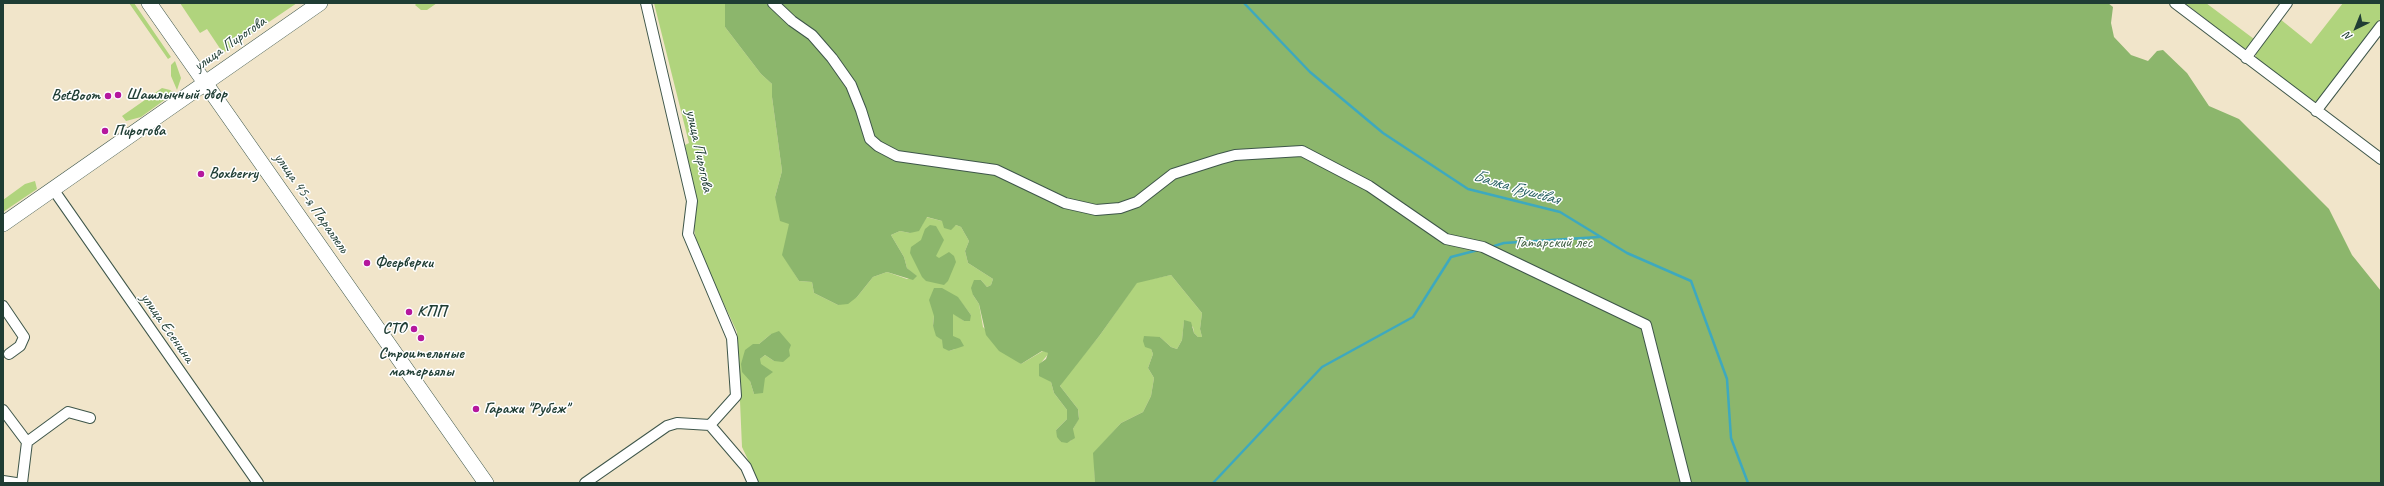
<!DOCTYPE html>
<meta charset="utf-8">
<style>
body{margin:0}
#map{position:relative;width:2384px;height:486px;overflow:hidden;background:#f1e5ca;font-family:Caveat,sans-serif}
canvas{display:block}
.frame{position:absolute;inset:0;border:4px solid #1f3d34;pointer-events:none}
.north{position:absolute;left:2336px;top:8px;width:40px;height:40px;-webkit-text-stroke:3px #fff;paint-order:stroke;rotate:223deg;font-size:11px;font-weight:700;line-height:16px;text-align:center;color:#1f3d34}
.north::after{content:'';display:block;margin:auto;width:14px;height:18px;background:#1f3d34;clip-path:polygon(50% 0,100% 100%,50% 72%,0 100%)}
</style>
<div id="map">
<canvas width="2384" height="486"></canvas>
<div class="frame"></div>
<div class="north">N</div>
</div>
<script>
const context = document.querySelector('canvas').getContext('2d');
context.lineJoin = 'round';
function fillPath(path, color) {
  context.fillStyle = color;
  context.fill(path, 'evenodd');
}
function shape(rows) {
  const path = new Path2D();
  for (const r of rows) {
    path.moveTo(r[0], r[1]);
    for (let i = 2; i < r.length; i += 2) path.lineTo(r[i], r[i + 1]);
  }
  return path;
}
function stroke(path, color, width, dash) {
  context.strokeStyle = color;
  context.lineWidth = width;
  context.lineCap = dash ? 'butt' : 'round';
  context.setLineDash(dash || []);
  context.stroke(path);
}
function write(font, color, halo, rows, align = 'center') {
  context.font = font + ' Caveat,sans-serif';
  context.lineWidth = 3;
  context.setLineDash([]);
  context.textBaseline = 'middle';
  context.strokeStyle = halo;
  context.fillStyle = color;
  for (const [text, x, y, turn = 0] of rows) {
    context.save();
    context.translate(x, y);
    context.rotate((+turn || 0) * Math.PI / 180);
    context.textAlign = isNaN(turn) ? turn : align;
    if (halo) context.strokeText(text, 0, 0);
    context.fillText(text, 0, 0);
    context.restore();
  }
}
const green = shape([
 [129,3,134,3,171,57,168,59],
 [180,3,297,3,223,53,207,29,200,33],
 [417,3,437,3,427,10,421,10,415,5],
 [654,3,725,3,725,27,761,74,772,84,772,97,782,171,775,197,790,224,783,255,799,281,812,282,814,293,838,305,857,297,873,277,887,272,907,279,916,276,907,268,904,257,891,235,900,231,910,233,922,225,926,217,942,221,953,227,956,225,961,227,969,241,965,251,968,263,993,279,991,285,987,287,981,280,973,295,979,304,983,327,1021,364,1043,351,1049,353,1040,364,1051,382,1054,393,1067,410,1067,419,1056,430,1061,442,1071,441,1073,429,1079,418,1078,409,1060,386,1064,379,1100,335,1137,282,1171,275,1202,313,1200,329,1202,337,1198,337,1194,333,1193,327,1184,321,1182,340,1177,349,1171,347,1160,337,1151,349,1153,354,1148,368,1154,378,1151,396,1143,412,1121,423,1094,453,1095,483,759,483,742,447,737,332,697,246,694,228,697,204,685,145,689,143],
 [958,298,971,315,964,321,953,313,952,332,955,349,949,351,933,326,934,316],
 [771,334,774,361,765,355,760,359,754,394,750,381,759,344],
 [2185,3,2206,3,2254,39,2247,48,2243,48],
 [2343,3,2381,3,2381,18,2318,101,2313,102,2256,58,2256,52,2280,19,2311,44],
 [175,61,181,78,177,90,171,76,171,65],
 [162,88,170,90,174,93,141,117,126,121,122,116],
 [35,181,37,189,3,212,3,200,25,184]
]);
const forest = shape([
 [725,3,2108,3,2113,7,2111,23,2114,37,2131,55,2148,61,2157,51,2163,50,2187,73,2209,106,2239,119,2329,209,2352,255,2381,291,2381,483,1095,483,1093,453,1121,423,1143,412,1151,396,1154,378,1148,368,1153,354,1151,349,1145,347,1143,341,1144,336,1160,337,1171,347,1177,349,1182,340,1184,320,1191,322,1194,333,1198,337,1202,337,1200,329,1202,313,1171,275,1137,283,1100,335,1060,386,1078,409,1079,419,1073,429,1075,438,1067,443,1061,442,1057,437,1056,430,1067,419,1067,410,1054,393,1051,382,1039,376,1039,364,1046,359,1048,353,1042,351,1021,364,999,351,986,335,979,304,973,295,971,288,974,280,981,280,987,287,991,285,993,279,968,263,965,251,969,241,961,227,956,225,951,230,944,228,942,221,927,217,919,231,910,233,900,231,891,235,904,257,907,268,917,276,913,280,887,272,873,277,857,297,848,304,838,305,814,293,812,282,799,281,782,255,789,224,780,221,775,197,782,171,772,97,772,84,761,74,725,27],
 [930,225,936,226,944,240,936,256,939,258,949,252,954,256,956,262,948,281,944,285,926,281,922,277,910,253,911,247,921,240,925,229],
 [934,288,942,288,958,297,971,315,970,321,964,321,953,314,953,336,960,339,964,346,949,351,943,348,942,340,936,336,933,326,934,316,929,300],
 [779,331,791,345,789,350,790,356,783,362,774,361,765,355,760,359,761,364,773,372,765,378,763,393,754,394,750,381,742,372,741,364,745,350,753,344,759,344,771,334]
]);
const stream = shape([
 [1244,3,1310,72,1383,133,1468,189,1560,212,1627,253,1691,281,1727,379,1731,438,1748,483],
 [1491,247,1504,243,1599,237],
 [1213,483,1322,367,1413,317,1451,257,1478,250]
]);
const minor = shape([
 [646,3,692,201,688,234,732,338,736,396,710,425],
 [773,3,792,21,812,35,832,58,851,85,861,110,870,139,878,146,897,156,996,170,1065,203,1096,210,1120,208,1137,202,1173,174,1220,159,1235,155,1302,151,1369,186,1446,239,1483,247,1646,325,1686,483],
 [2175,3,2381,159],
 [2246,58,2287,3],
 [2316,111,2381,26],
 [53,189,258,483],
 [3,306,24,337,20,346,9,354],
 [3,410,27,442],
 [3,481,16,483],
 [22,483,27,442,68,412,90,418],
 [585,483,667,426,677,423,710,425,746,467,753,483]
]);
const secondary = shape([
 [149,3,486,483],
 [3,224,320,3]
]);
const markers = [
 [118,95,4,"#b5179e"],
 [108,96,4,"#b5179e"],
 [105,131,4,"#b5179e"],
 [201,174,4,"#b5179e"],
 [367,263,4,"#b5179e"],
 [409,312,4,"#b5179e"],
 [414,329,4,"#b5179e"],
 [421,338,4,"#b5179e"],
 [476,409,4,"#b5179e"]
];
const streetNames = [
 ["улица Пирогова",230,44,-35],
 ["улица Пирогова",699,151,78],
 ["улица 45-я Параллель",311,203,55],
 ["улица Есенина",167,328,55]
];
const poiNames = [
 ["Шашлычный двор",126,95],
 ["BetBoom",100,96,"right"],
 ["Пирогова",113,131],
 ["Boxberry",209,174],
 ["Феерверки",375,263],
 ["КПП",417,312],
 ["СТО",406,329,"right"],
 ["Строительные",421,354,"center"],
 ["матерьялы",421,372,"center"],
 ["Гаражи \"Рубеж\"",484,409]
];
const parkNames = [
 ["Татарский лес",1553,243]
];
const waterNames = [
 ["Балка Грушёвая",1516,188,16]
];
fillPath(green, '#b0d47d');
fillPath(forest, '#8cb66c');
stroke(stream, '#3ea9be', 2.5);
stroke(minor, '#3e564a', 12);
stroke(secondary, '#3e564a', 16);
stroke(minor, '#fff', 10);
stroke(secondary, '#fff', 15);
for (const [x, y, r, color] of markers) {
  const dot = new Path2D();
  dot.arc(x, y, r, 0, 2 * Math.PI);
  context.fillStyle = color;
  context.fill(dot);
  stroke(dot, '#fff', 1.5);
}
write('16px', '#1f3d34', '#fff', streetNames);
write('bold 16px', '#1f3d34', '#fff', poiNames, 'left');
write('16px', '#436346', '#fff', parkNames);
write('italic 17px', '#2a6364', '#fff', waterNames);
</script>
